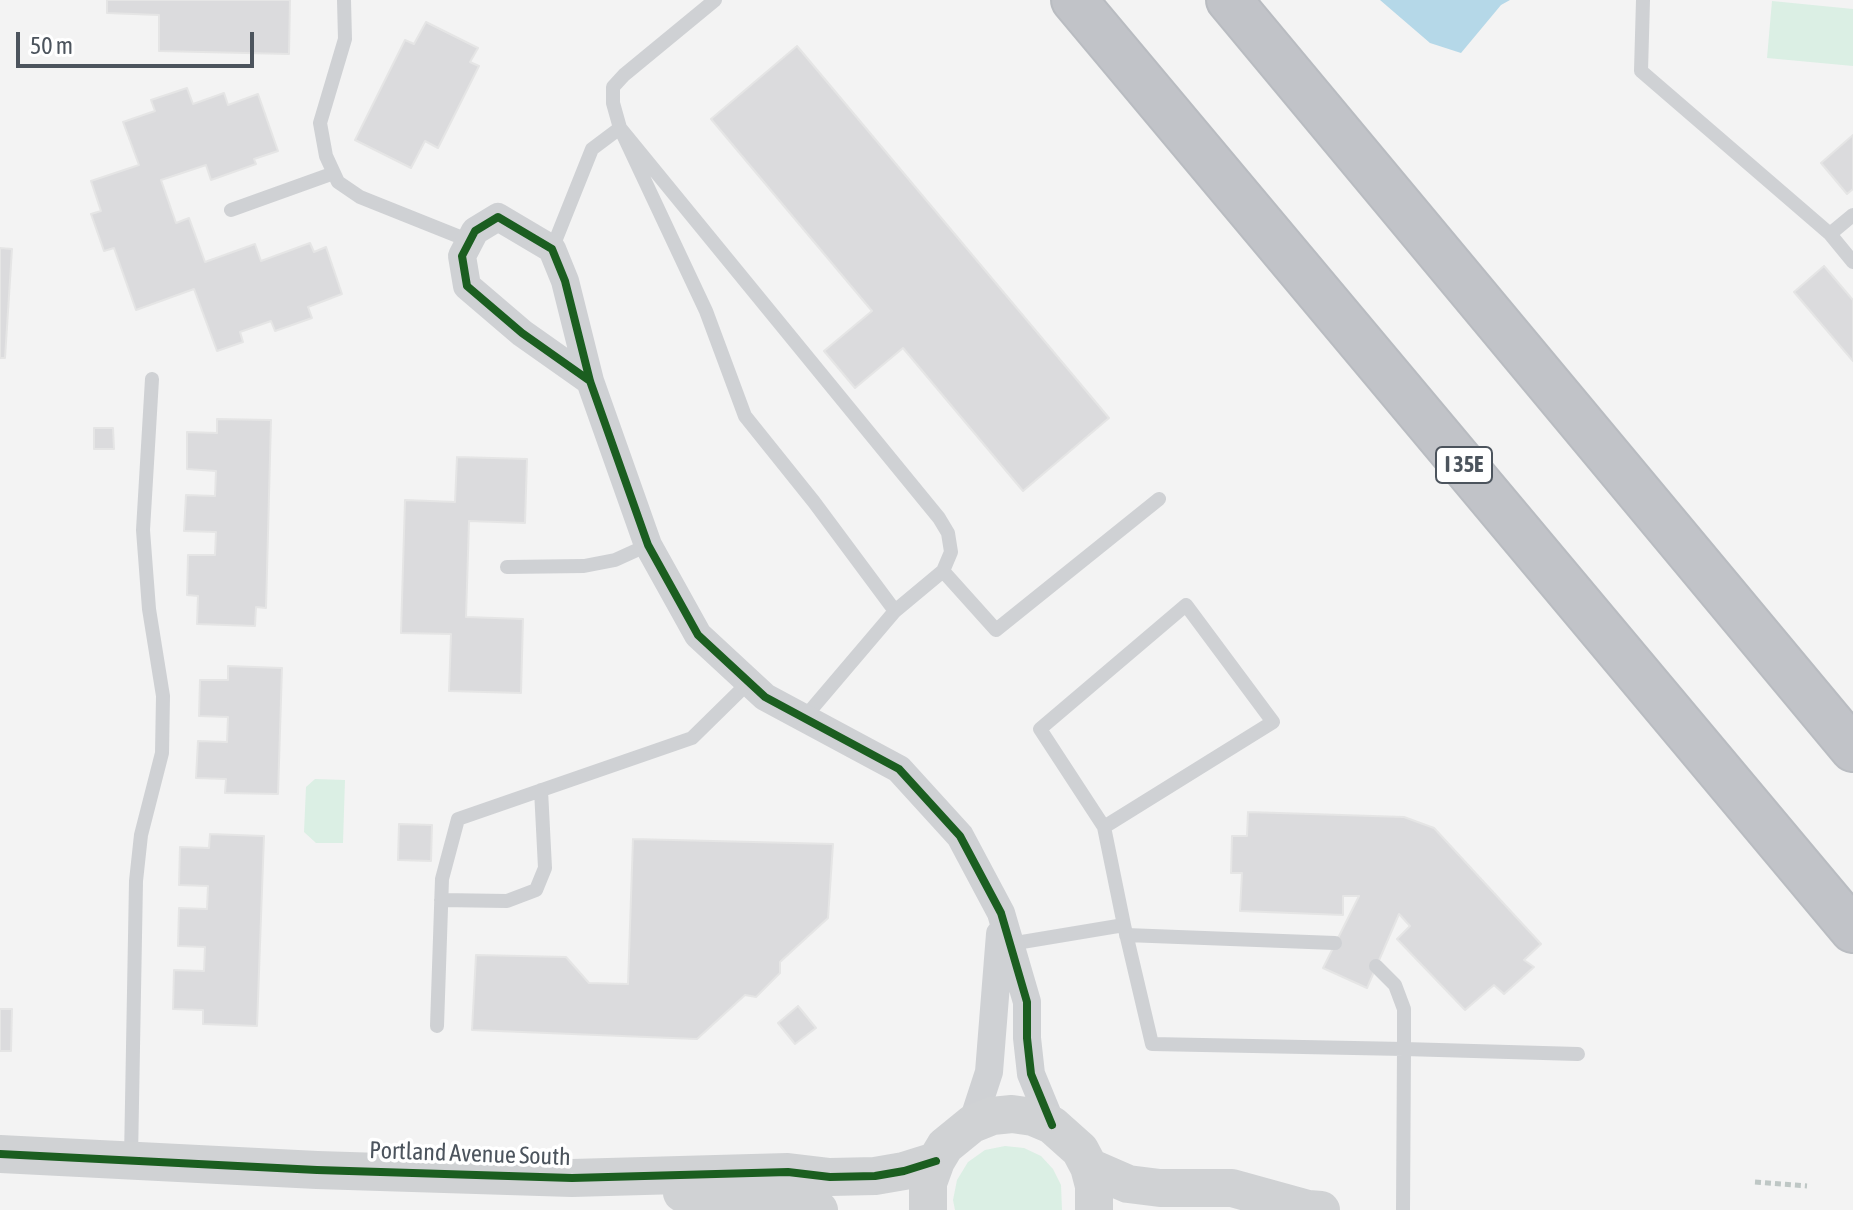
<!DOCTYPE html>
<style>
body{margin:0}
#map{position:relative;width:1853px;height:1210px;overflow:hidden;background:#f3f3f3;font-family:"Asap Condensed",sans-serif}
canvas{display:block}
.scale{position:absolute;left:16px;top:32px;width:238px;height:36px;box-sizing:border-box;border:4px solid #4c545d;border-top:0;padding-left:10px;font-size:24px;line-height:28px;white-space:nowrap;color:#4c545d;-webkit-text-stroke:6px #fff;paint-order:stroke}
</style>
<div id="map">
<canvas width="1853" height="1210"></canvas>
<div class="scale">50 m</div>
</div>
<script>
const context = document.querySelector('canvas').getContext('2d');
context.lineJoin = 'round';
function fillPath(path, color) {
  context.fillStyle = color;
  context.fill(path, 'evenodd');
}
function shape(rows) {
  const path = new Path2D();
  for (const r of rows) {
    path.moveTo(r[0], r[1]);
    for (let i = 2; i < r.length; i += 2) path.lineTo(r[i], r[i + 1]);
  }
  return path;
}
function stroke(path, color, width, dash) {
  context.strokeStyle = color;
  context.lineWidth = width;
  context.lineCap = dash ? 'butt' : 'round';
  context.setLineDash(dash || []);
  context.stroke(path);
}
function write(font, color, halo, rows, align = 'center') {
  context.font = font + ' "Asap Condensed",sans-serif';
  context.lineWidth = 7;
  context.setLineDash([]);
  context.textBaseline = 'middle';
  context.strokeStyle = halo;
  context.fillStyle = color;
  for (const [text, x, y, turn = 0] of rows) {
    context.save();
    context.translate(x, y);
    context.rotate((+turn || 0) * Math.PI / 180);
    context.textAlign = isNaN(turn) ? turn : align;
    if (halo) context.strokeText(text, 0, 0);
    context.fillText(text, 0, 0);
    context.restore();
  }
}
const green = shape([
 [1772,1,1853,9,1853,66,1767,58],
 [315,779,345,780,343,843,316,843,304,832,306,787],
 [1005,1146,1024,1148,1041,1156,1053,1169,1061,1185,1062,1210,955,1210,953,1200,957,1180,968,1162,985,1150]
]);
const water = shape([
 [1380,0,1510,0,1501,5,1461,53,1430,43]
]);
const building = shape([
 [107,0,290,0,289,54,159,51,159,15,107,13,107,0],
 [426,22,478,48,470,62,479,66,438,148,425,141,411,168,355,140,405,40,414,44,426,22],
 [797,46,1109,418,1023,491,903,348,855,388,824,351,872,311,711,119,797,46],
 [187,88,193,104,224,93,228,105,258,94,278,151,254,159,256,164,211,180,206,165,161,180,176,223,189,218,205,262,255,244,261,261,310,243,314,252,326,247,342,294,308,307,312,318,275,331,271,321,240,332,243,342,217,351,194,289,136,310,114,248,104,251,91,214,101,211,91,181,139,165,123,122,155,111,151,100,187,88],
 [1853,135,1853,189,1847,194,1821,163,1853,135],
 [0,248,12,249,5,358,0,358,0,248],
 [1824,266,1853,300,1853,361,1794,292,1824,266],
 [217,419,271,420,266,608,256,607,255,626,197,624,198,596,187,595,188,555,215,555,216,532,184,531,186,495,215,496,216,471,187,469,187,432,217,433,217,419],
 [94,428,113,428,114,449,94,449,94,428],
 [457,457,527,459,525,523,469,521,466,617,523,619,521,693,449,691,451,634,401,633,405,500,455,502,457,457],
 [228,666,282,668,278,794,225,793,226,779,196,778,198,741,227,742,228,717,199,716,200,680,228,680,228,666],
 [1248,812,1404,817,1434,828,1541,944,1524,960,1534,967,1504,994,1494,985,1465,1010,1397,939,1410,926,1399,914,1367,988,1323,968,1359,896,1343,896,1343,915,1240,911,1242,873,1231,873,1232,836,1247,836,1248,812],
 [399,824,432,825,431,861,398,860,399,824],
 [210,834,264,836,257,1026,203,1024,203,1010,173,1009,174,970,204,971,205,947,178,946,179,908,207,909,208,886,179,885,180,847,209,848,210,834],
 [633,839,833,844,828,918,780,962,780,973,756,997,745,995,697,1039,472,1030,476,955,566,957,589,983,628,984,633,839],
 [798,1006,816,1028,795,1044,778,1023,798,1006],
 [0,1009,12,1009,11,1051,0,1051,0,1009]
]);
const path = shape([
 [1755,1182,1807,1186]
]);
const lane = shape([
 [344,0,345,39,320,123,326,156,338,182,360,197,470,241],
 [715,0,624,75,613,87,613,103,620,128,939,518,948,533,951,552,943,571],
 [1643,0,1641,71,1830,234,1853,262],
 [231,210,334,173],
 [1830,234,1853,215],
 [552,249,592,149,620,128,706,311,745,416,814,502,895,611,804,718],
 [507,567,584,566,615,560,648,545],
 [895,611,943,571,996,630,1159,499],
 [1104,827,1273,722,1186,605,1040,729,1104,827,1124,925],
 [441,900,507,901,536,890,545,868,541,790],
 [1126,935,1335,943],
 [1010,944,1124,925,1152,1044,1404,1049,1403,1210],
 [1376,966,1395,985,1404,1009,1404,1049,1578,1054],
 [437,1026,442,879,458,819,692,738,749,682],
 [131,1158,136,881,141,835,162,753,163,696,149,609,143,530,152,379]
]);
const street = shape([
 [590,381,522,333,467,286,462,256,475,231,498,217,552,249,565,281,590,381,648,545,698,635,765,697,899,769,960,836,1001,913,1027,1002,1027,1038,1031,1074,1052,1125],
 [972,1124,989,1072,1000,934]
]);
const secondary = shape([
 [0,1154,317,1170,572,1178,788,1172,830,1177,875,1176,904,1171,936,1161],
 [1089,1167,1128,1184,1160,1188,1232,1188,1308,1209,1321,1210],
 [682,1193,819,1210],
 [928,1210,928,1183,936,1161,945,1146,972,1124,992,1116,1012,1114,1033,1117,1052,1125,1080,1150,1089,1167,1094,1186,1094,1210]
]);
const highway = shape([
 [1074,0,1853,930],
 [1229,0,1853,749]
]);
const cycleway = shape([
 [590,381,522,333,467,286,462,256,475,231,498,217,552,249,565,281,590,381,648,545,698,635,765,697,899,769,960,836,1001,913,1027,1002,1027,1038,1031,1074,1052,1125],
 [0,1154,317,1170,572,1178,788,1172,830,1177,875,1176,904,1171,936,1161]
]);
const shields = [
 [1464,465,56]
];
const shieldNames = [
 ["I 35E",1464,465]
];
const streetNames = [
 ["Portland Avenue South",470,1154,2]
];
fillPath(green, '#dbefe4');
fillPath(water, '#b5d8e8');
fillPath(building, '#dbdbdd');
stroke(building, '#e5e5e5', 2);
stroke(highway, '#b9bcc1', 48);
stroke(path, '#bec7c5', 5, [6, 4]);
stroke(lane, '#cfd1d4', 14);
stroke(street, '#cfd1d4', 28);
stroke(secondary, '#d0d2d4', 38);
stroke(highway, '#c1c3c8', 44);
stroke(cycleway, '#1b5e20', 8);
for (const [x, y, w] of shields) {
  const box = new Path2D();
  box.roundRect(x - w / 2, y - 18, w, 36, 6);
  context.fillStyle = '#fff';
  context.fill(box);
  stroke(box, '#4c545d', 2);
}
write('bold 22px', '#4c545d', null, shieldNames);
write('24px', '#4c545d', '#fff', streetNames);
</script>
